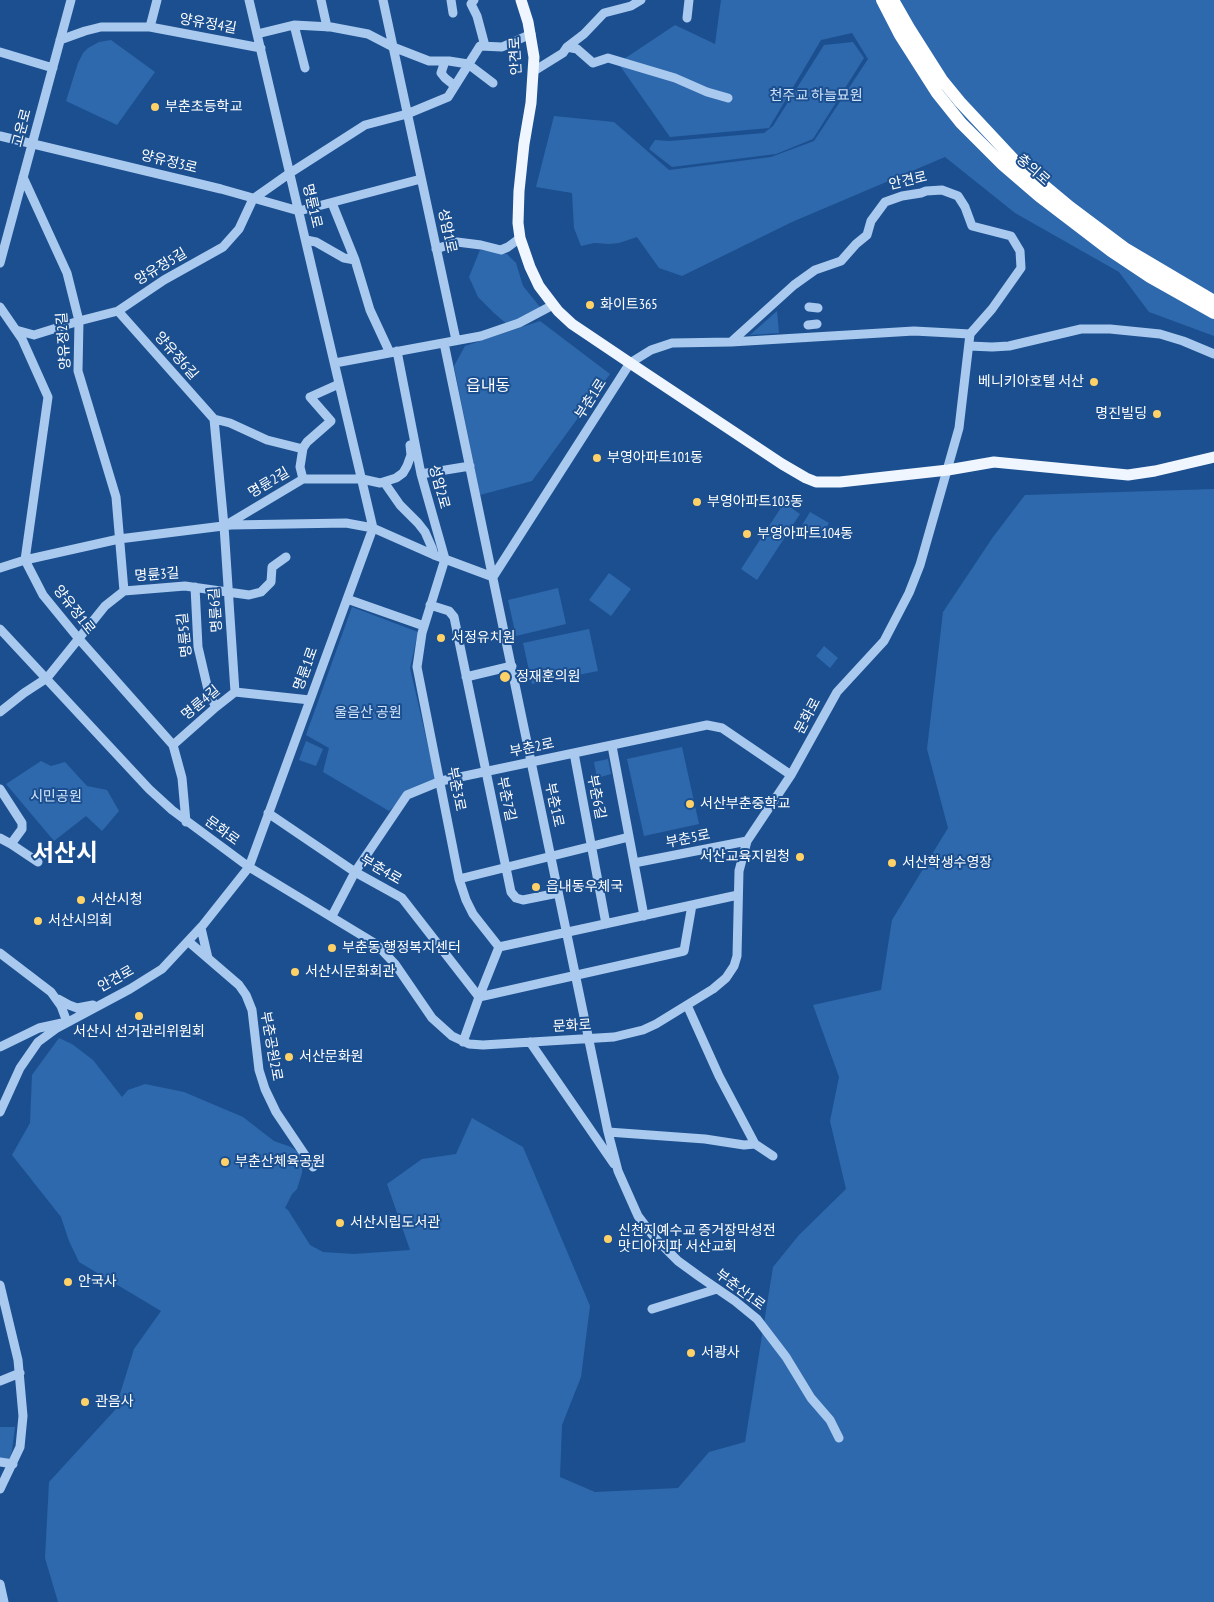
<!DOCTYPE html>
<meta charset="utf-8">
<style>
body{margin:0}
canvas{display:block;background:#1b4f8f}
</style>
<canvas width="1214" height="1602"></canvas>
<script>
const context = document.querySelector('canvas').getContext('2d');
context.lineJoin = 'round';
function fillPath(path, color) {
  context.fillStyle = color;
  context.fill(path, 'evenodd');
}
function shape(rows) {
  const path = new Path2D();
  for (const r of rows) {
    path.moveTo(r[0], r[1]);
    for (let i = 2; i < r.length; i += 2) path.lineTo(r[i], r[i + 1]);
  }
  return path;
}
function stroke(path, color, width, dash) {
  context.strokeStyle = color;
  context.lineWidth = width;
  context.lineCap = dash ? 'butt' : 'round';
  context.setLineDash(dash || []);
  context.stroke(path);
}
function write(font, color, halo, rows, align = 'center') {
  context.font = font + ' "PT Sans Narrow","Noto Sans KR",sans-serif';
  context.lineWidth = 4;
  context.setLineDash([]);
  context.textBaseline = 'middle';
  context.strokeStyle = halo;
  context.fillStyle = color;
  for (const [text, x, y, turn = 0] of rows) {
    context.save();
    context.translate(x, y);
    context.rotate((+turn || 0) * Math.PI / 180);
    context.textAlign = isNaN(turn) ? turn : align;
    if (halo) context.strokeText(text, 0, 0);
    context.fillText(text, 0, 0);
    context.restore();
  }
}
const green = shape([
 [721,0,1214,0,1214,336,1149,312,1119,272,1015,213,945,157,792,222,682,276,659,268,637,237,619,243,609,244,594,243,581,246,574,228,572,193,536,187,554,116,614,122,669,170,771,157,814,141,868,59,852,33,821,40,769,128,670,137,618,63,675,25,715,44],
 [111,40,155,72,117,125,66,101,78,63,83,53,88,48,99,42],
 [853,42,864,58,813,139,776,154,672,167,649,149,655,140,670,141,764,133,773,126,824,45],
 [480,250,507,254,516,263,523,286,544,312,508,325,494,313,478,297,469,277],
 [777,311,779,333,750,335],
 [540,321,610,374,532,481,480,495,454,366,465,346],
 [1214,489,1214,1602,58,1602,45,1558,49,1482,115,1410,134,1349,161,1311,79,1262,69,1241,61,1217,12,1155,30,1123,32,1075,59,1038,72,1044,93,1060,122,1097,128,1090,145,1084,184,1092,243,1117,274,1141,291,1147,300,1153,303,1158,302,1173,297,1189,292,1194,285,1208,288,1210,310,1245,323,1252,354,1254,410,1250,387,1184,422,1159,456,1154,472,1118,523,1147,590,1306,581,1377,562,1425,560,1477,595,1492,678,1488,709,1452,745,1442,773,1267,799,1235,846,1189,830,1121,839,1077,813,1005,881,990,892,920,948,828,927,749,943,612,993,537,1025,495],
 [784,503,800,514,757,580,741,569],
 [810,512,829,523,821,537,802,525],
 [609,573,631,589,611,616,589,600],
 [558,588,566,624,516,636,508,600],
 [352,607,418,632,410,668,436,781,409,792,389,811,323,772,329,748,306,735],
 [589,629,598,671,532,684,523,643],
 [824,646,838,658,830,668,816,656],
 [306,741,323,749,316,766,299,760],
 [682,747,699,824,644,836,627,759],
 [608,759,611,774,597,778,594,762],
 [41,761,51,766,65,762,87,786,107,790,119,811,102,831,86,816,54,841,6,784],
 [0,1427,15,1427,12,1451,9,1459,5,1461,0,1459]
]);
const minor = shape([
 [321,0,327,27],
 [383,0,456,340],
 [451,0,453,13],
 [474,0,471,4,477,16,485,46],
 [687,18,689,0],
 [294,25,305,68],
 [150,27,157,0],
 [257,34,294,25,331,27,368,34,393,47,429,61,449,61,468,64,493,83],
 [60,40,85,31,101,27,150,27,261,48],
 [567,47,577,49,593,63,608,58,675,78,707,92,728,98],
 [0,52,53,68],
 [445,61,441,73,445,78,455,86],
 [534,71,563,53,567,47,584,34,604,13,631,6,641,0],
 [0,136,221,189,299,211,421,179],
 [23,177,67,273,79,321,78,371,116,497,124,591],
 [332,203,355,260,370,310,390,353],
 [306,240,316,242,344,258,355,260],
 [436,249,457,242,481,245,501,250,508,247,520,238],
 [0,263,71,0],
 [0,307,22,339,48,397,25,560,43,595,79,639,173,745,182,778,186,822],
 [809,307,818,308],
 [118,311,214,419,224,526,235,692],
 [808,325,817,324],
 [16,330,34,335,79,321,118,311,164,280,223,247,239,229,253,199,290,173,365,125,407,114,448,97,480,46,502,47,531,34],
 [444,343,608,1132,618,1171,638,1216,654,1237,678,1261,700,1277,735,1301,757,1319,786,1357,811,1398,830,1420,839,1438],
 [969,346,992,347,1009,346,1081,329,1110,329,1160,334,1183,341,1214,354],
 [397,351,421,474,445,559,422,633,417,667,459,879,466,900,473,914,499,947,738,895],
 [335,363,481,336,519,323,553,305],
 [214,419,230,423,267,440,303,449],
 [421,474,470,466],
 [303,479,300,467,303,448,307,442,331,421,310,397,339,384],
 [384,482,400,505,418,523,425,532,432,548,434,555],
 [226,525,303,479,362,479,380,483,396,478,403,473,407,466,411,455,410,445],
 [0,568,25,560,119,539,231,525,346,523,373,528,434,555,493,577],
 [493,577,630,363,651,350,672,343,731,342,914,331,970,334],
 [195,587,198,647,209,694,216,707],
 [347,599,424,626],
 [430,605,449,611,454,617,511,892,516,898,523,900,558,893],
 [0,629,149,789,172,810,249,867,376,944,395,964,432,1018,452,1036,469,1044,483,1045,614,1037,643,1030,656,1024,713,989,726,978,734,966,737,956,739,871,747,841,791,775,837,692,884,641,909,593,920,565,959,428,970,334,992,309,1021,268,1020,251,1011,236,972,226,965,207,958,196,942,190,926,191,921,193,902,196,885,202,871,221,867,235,856,244,841,261,815,270,794,285,731,342],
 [466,677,512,666],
 [0,712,24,693,47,678,105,606,124,591,185,586,249,595,261,592,271,582,272,567,286,557],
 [173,745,216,707,235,692,310,700],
 [612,746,644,916],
 [574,753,606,924],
 [0,789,22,823,22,829,11,844],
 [268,813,355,872,402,898,479,997,684,951,692,905],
 [0,838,11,844,38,862],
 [634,863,747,841],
 [459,879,629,837],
 [332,916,355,872,407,795,441,781,707,725,722,728,791,775],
 [201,928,208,958],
 [189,942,239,985,246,995,252,1010,259,1070,265,1089,276,1112,313,1167],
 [0,953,51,992,61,1006,67,1022],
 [58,999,69,1005,77,1008,93,1005],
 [687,1005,719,1076,755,1144],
 [463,1042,479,997,499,947],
 [530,1042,614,1164],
 [0,1047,39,1028,62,1023],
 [0,1112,20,1068,38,1042,57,1028,130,989,162,969,203,925,249,867,373,528,249,0],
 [608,1132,705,1139,744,1145,755,1144,773,1156],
 [0,1285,18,1360,23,1416,20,1447,0,1489],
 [652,1309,717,1289],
 [0,1381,20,1373],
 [0,1462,13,1464],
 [0,1584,4,1602]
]);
const major = shape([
 [521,0,528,22,534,57,531,103,524,144,519,191,518,223,520,238,530,267,539,286,558,311,572,324,630,363,782,464,806,478,816,482,840,482,948,470,994,462,1128,475,1155,471,1214,457]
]);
const highway = shape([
 [882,0,900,35,937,93,961,123,1003,165,1039,196,1111,251,1150,277,1214,313],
 [893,0,909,28,942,80,960,102,1016,162,1070,207,1126,249,1214,301]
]);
const markers = [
 [155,107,5,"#ffd166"],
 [590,305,5,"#ffd166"],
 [1094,382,5,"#ffd166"],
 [1157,414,5,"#ffd166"],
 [597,458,5,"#ffd166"],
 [697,502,5,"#ffd166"],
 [747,534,5,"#ffd166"],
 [441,638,5,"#ffd166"],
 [505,677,6,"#ffd166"],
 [690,804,5,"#ffd166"],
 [800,857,5,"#ffd166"],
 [892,863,5,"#ffd166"],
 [536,887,5,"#ffd166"],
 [81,900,5,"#ffd166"],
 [38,921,5,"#ffd166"],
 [332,948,5,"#ffd166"],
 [295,972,5,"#ffd166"],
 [139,1016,5,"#ffd166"],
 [289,1057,5,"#ffd166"],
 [225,1162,5,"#ffd166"],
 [340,1223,5,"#ffd166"],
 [608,1239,5,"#ffd166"],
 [68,1282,5,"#ffd166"],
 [691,1353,5,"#ffd166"],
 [85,1402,5,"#ffd166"]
];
const streetNames = [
 ["양유정4길",208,24,10],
 ["안견로",516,56,-93],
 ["고운로",22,128,-75],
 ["양유정3로",169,162,14],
 ["충의로",1033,170,41],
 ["안견로",908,181,-13],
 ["명륜1로",312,206,77],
 ["성암1로",447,231,78],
 ["양유정5길",161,267,-31],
 ["양유정2길",64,341,-94],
 ["양유정6길",176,356,49],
 ["부춘1로",591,399,-57],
 ["명륜2길",269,483,-31],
 ["성암2로",439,487,75],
 ["명륜3길",157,575,-4],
 ["양유정1로",74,610,52],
 ["명륜6길",216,610,-94],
 ["명륜5길",185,635,-96],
 ["명륜1로",306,669,-70],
 ["명륜4길",201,703,-40],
 ["문화로",808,716,-62],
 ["부춘2로",532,748,-12],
 ["부춘3로",456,789,79],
 ["부춘6길",596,797,79],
 ["부춘7길",506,799,78],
 ["부춘1로",554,805,78],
 ["문화로",222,831,36],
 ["부춘5로",688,839,-11],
 ["부춘4로",381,870,30],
 ["안견로",116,979,-29],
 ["문화로",572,1026,-3],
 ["부춘공원2로",271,1046,80],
 ["부춘산1로",740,1290,37]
];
const parkNames = [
 ["천주교 하늘묘원",816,96],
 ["울음산 공원",368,713],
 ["시민공원",56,797]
];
const poiNames = [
 ["부춘초등학교",165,107],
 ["화이트365",600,305],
 ["베니키아호텔 서산",1084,382,"right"],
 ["명진빌딩",1147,414,"right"],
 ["부영아파트101동",607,458],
 ["부영아파트103동",707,502],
 ["부영아파트104동",757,534],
 ["서정유치원",451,638],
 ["정재훈의원",516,677],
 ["서산부춘중학교",700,804],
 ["서산교육지원청",790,857,"right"],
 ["서산학생수영장",902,863],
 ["읍내동우체국",546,887],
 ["서산시청",91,900],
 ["서산시의회",48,921],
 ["부춘동 행정복지센터",342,948],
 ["서산시문화회관",305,972],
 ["서산시 선거관리위원회",139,1032,"center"],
 ["서산문화원",299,1057],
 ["부춘산체육공원",235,1162],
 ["서산시립도서관",350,1223],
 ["신천지예수교 증거장막성전",618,1231],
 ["맛디아지파 서산교회",618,1247],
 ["안국사",78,1282],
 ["서광사",701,1353],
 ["관음사",95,1402]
];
const quarterNames = [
 ["읍내동",488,386]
];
const townNames = [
 ["서산시",65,854]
];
fillPath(green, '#2e69ad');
stroke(minor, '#a9c9ee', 9);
stroke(major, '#f0f6ff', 11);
stroke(highway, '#fff', 12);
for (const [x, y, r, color] of markers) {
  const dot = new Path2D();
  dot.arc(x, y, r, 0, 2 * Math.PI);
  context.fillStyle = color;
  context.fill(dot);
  stroke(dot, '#1b4f8f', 2);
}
write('14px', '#fff', '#1b4f8f', streetNames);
write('14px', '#cfe3fa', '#1b4f8f', parkNames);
write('14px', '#fff', '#1b4f8f', poiNames, 'left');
write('16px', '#fff', '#1b4f8f', quarterNames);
write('bold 24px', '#fff', '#1b4f8f', townNames);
</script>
